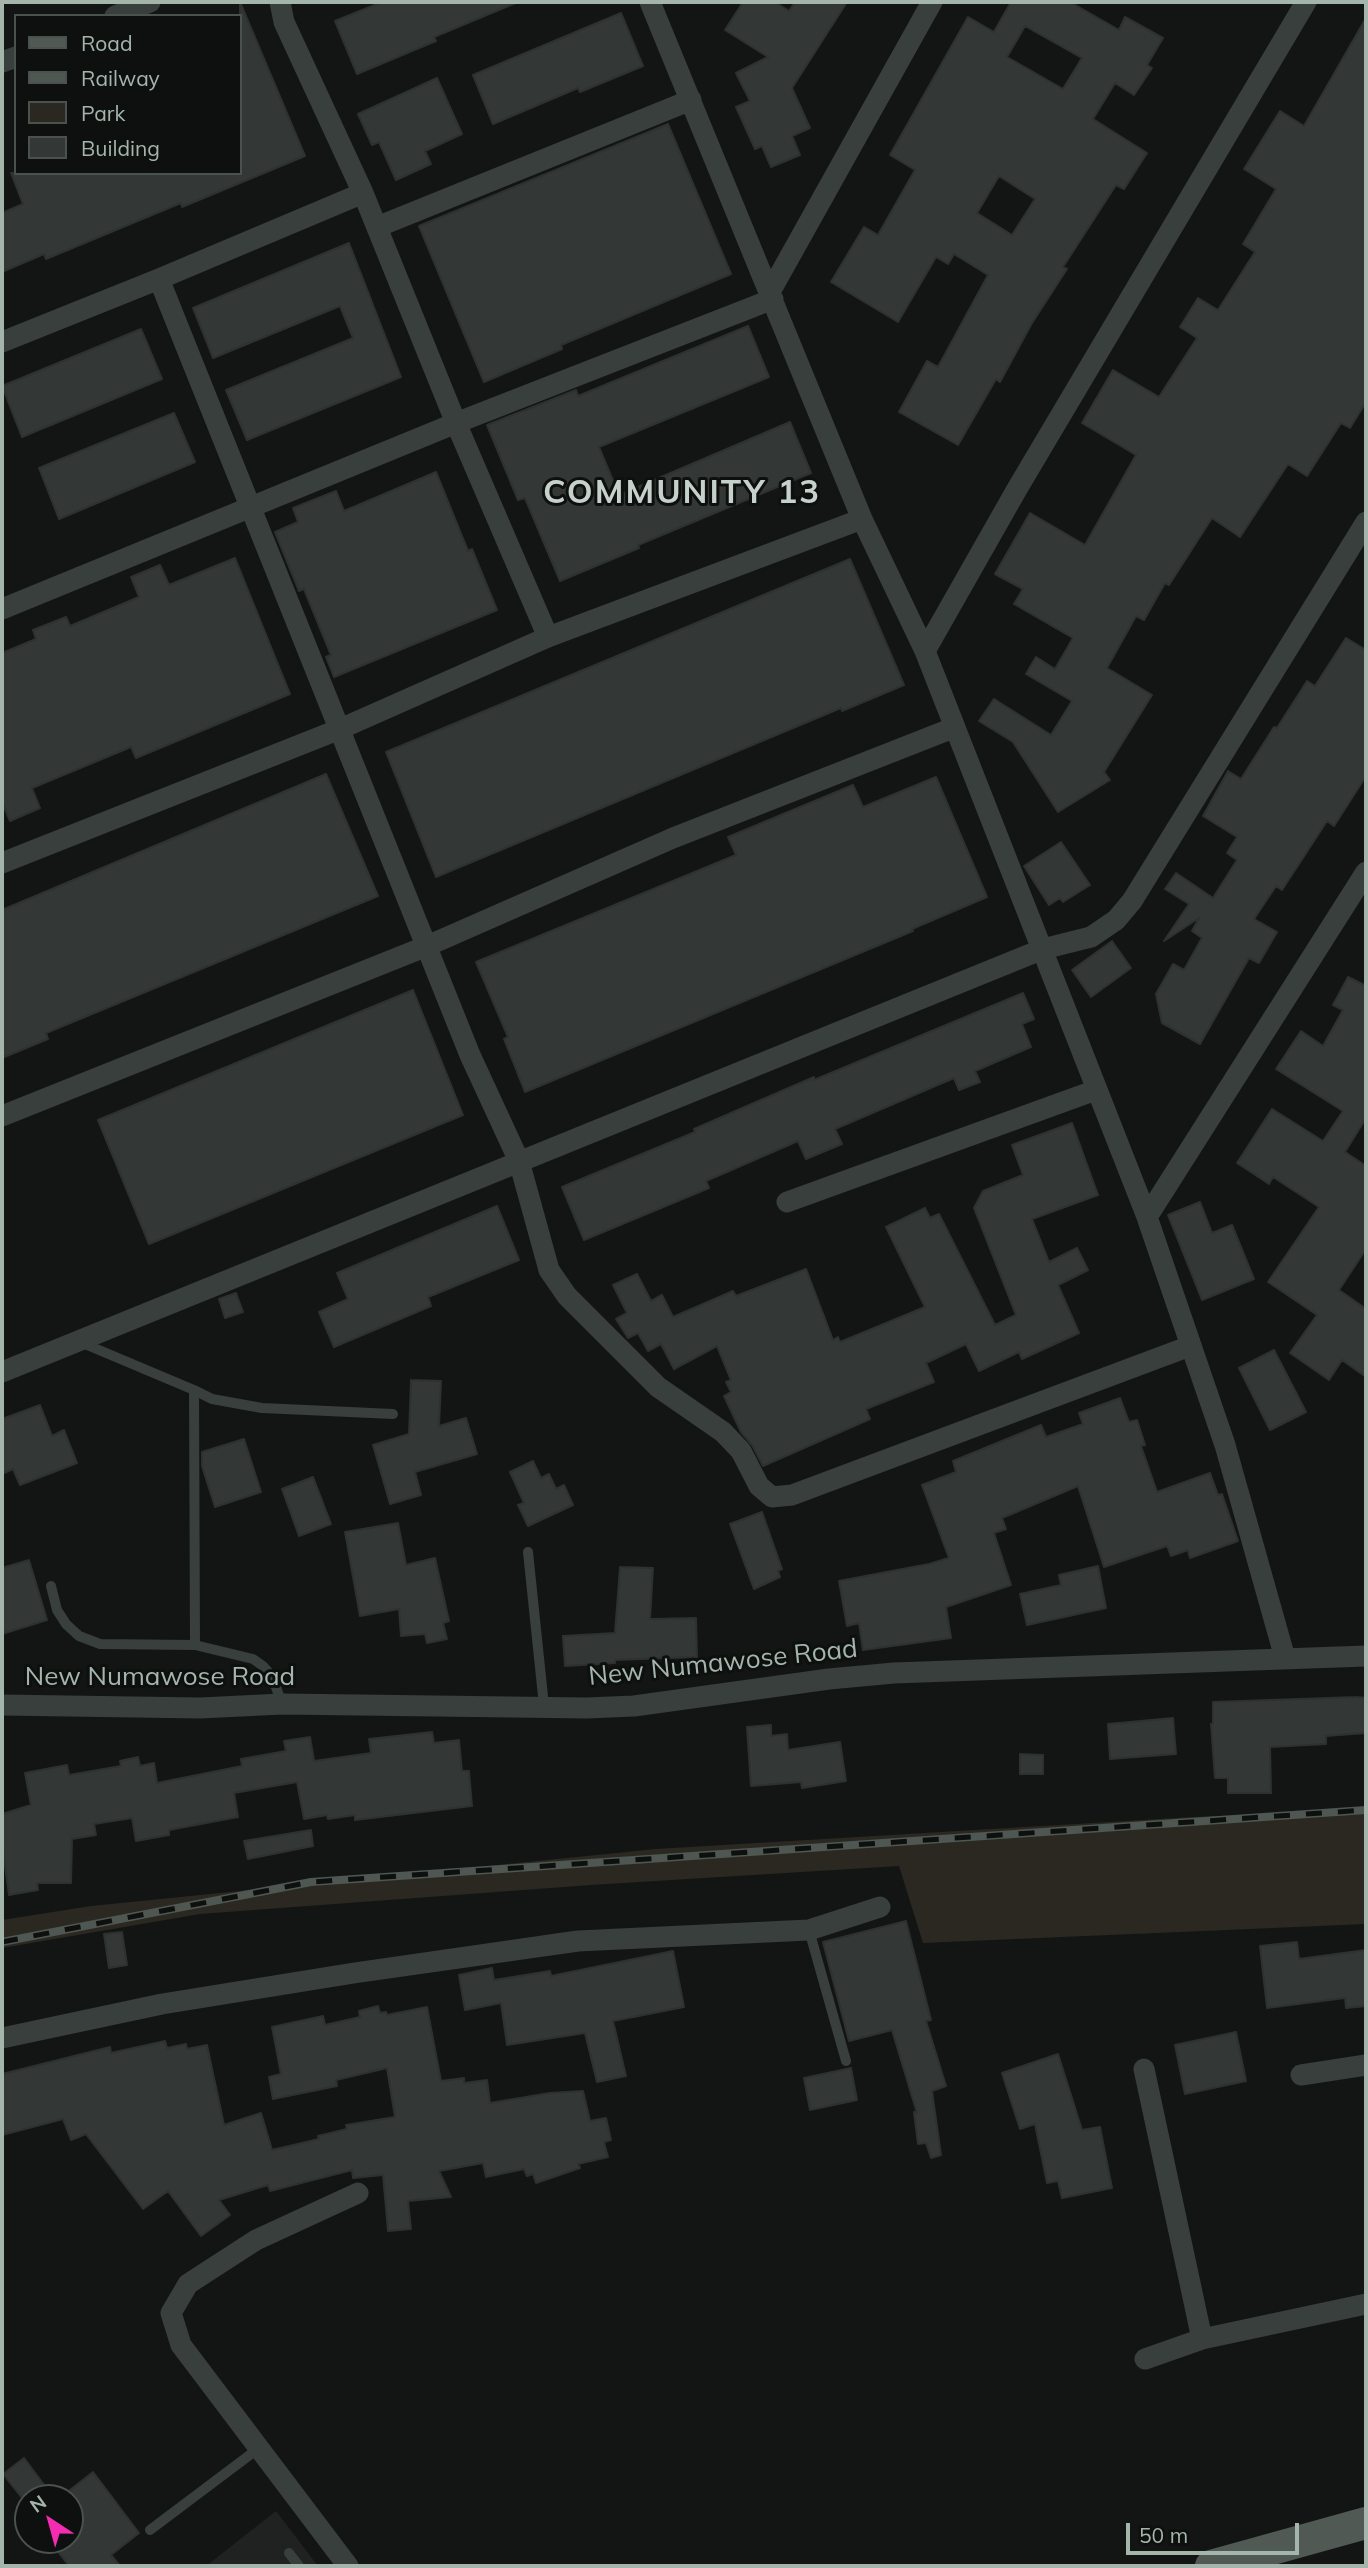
<!DOCTYPE html>
<style>
body{margin:0}
#map{position:relative;width:1368px;height:2568px;overflow:hidden;background:#131514;font-family:Mulish,sans-serif}
canvas{display:block}
.frame{position:absolute;inset:0;border:4px solid #a4b5ab;pointer-events:none}
.legend{position:absolute;left:14px;top:14px;width:228px;height:161px;box-sizing:border-box;background:#0e100f;border:2px solid #4a524d;margin:0;padding:9px 12px;list-style:none;font-size:21px;color:#a4b5ab}
.legend li{display:flex;align-items:center;gap:14px;height:35px}
.legend b{width:35px;border:2px solid #4a524d}
.north{position:absolute;left:14px;top:2484px;width:70px;height:70px;box-sizing:border-box;background:#0e100f;border:2px solid #4a524d;border-radius:50%;rotate:324deg;font-size:19px;font-weight:700;line-height:28px;text-align:center;color:#a4b5ab}
.north::after{content:'';display:block;margin:auto;width:24px;height:32px;background:#f42cb1;clip-path:polygon(50% 0,100% 100%,50% 72%,0 100%)}
.scale{position:absolute;left:1126px;top:2523px;width:173px;height:32px;box-sizing:border-box;border:4px solid #a4b5ab;border-top:0;padding-left:9px;font-size:21px;line-height:24px;white-space:nowrap;color:#a4b5ab;-webkit-text-stroke:5px #0e100f;paint-order:stroke}
</style>
<div id="map">
<canvas width="1368" height="2568"></canvas>
<div class="frame"></div>
<ul class="legend">
<li><b style="height:9px;background:#505954"></b>Road</li>
<li><b style="height:9px;background:#4e5752"></b>Railway</li>
<li><b style="height:19px;background:#2a2821"></b>Park</li>
<li><b style="height:19px;background:#333735"></b>Building</li>
</ul>
<div class="north">N</div>
<div class="scale">50 m</div>
</div>
<script>
const context = document.querySelector('canvas').getContext('2d');
context.lineJoin = 'round';
function fillPath(path, color) {
  context.fillStyle = color;
  context.fill(path, 'evenodd');
}
function shape(rows) {
  const path = new Path2D();
  for (const r of rows) {
    path.moveTo(r[0], r[1]);
    for (let i = 2; i < r.length; i += 2) path.lineTo(r[i], r[i + 1]);
  }
  return path;
}
function stroke(path, color, width, dash) {
  context.strokeStyle = color;
  context.lineWidth = width;
  context.lineCap = dash ? 'butt' : 'round';
  context.setLineDash(dash || []);
  context.stroke(path);
}
function write(font, color, halo, rows, align = 'center') {
  context.font = font + ' Mulish,sans-serif';
  context.lineWidth = 6;
  context.setLineDash([]);
  context.textBaseline = 'middle';
  context.strokeStyle = halo;
  context.fillStyle = color;
  for (const [text, x, y, turn = 0] of rows) {
    context.save();
    context.translate(x, y);
    context.rotate((+turn || 0) * Math.PI / 180);
    context.textAlign = isNaN(turn) ? turn : align;
    if (halo) context.strokeText(text, 0, 0);
    context.fillText(text, 0, 0);
    context.restore();
  }
}
const built = shape([
 [276,2511,318,2566,206,2566]
]);
const green = shape([
 [1366,1810,1366,1924,923,1943,899,1866,591,1885,200,1914,2,1948,2,1920,91,1906,656,1849,1193,1817]
]);
const building = shape([
 [240,2,305,156,182,207,181,203,46,259,44,254,2,272,2,213,23,204,11,173,240,173,240,2],
 [382,2,518,2,434,37,436,41,357,74,335,21,382,2],
 [743,2,775,2,789,11,795,2,847,2,792,88,810,128,792,136,800,155,771,167,762,146,755,149,736,107,750,101,736,73,768,57,725,30,743,2],
 [1011,2,1070,2,1119,30,1125,17,1163,38,1147,65,1152,68,1134,95,1115,83,1093,119,1147,153,1124,189,1116,185,1063,267,1067,269,1032,323,1000,382,996,379,958,445,899,412,927,361,938,367,988,275,954,254,948,264,936,257,898,322,831,282,864,227,878,235,915,170,890,155,968,17,994,32,1011,2],
 [1025,26,1082,58,1063,89,1007,57,1025,26],
 [999,176,1035,199,1012,235,977,213,999,176],
 [621,13,643,66,580,92,578,88,493,124,473,75,621,13],
 [1366,18,1366,402,1350,428,1341,423,1307,476,1288,464,1240,537,1212,518,1169,585,1165,583,1144,620,1136,616,1107,668,1152,695,1104,772,1110,780,1058,812,1013,742,979,721,994,699,1051,735,1072,701,1026,674,1036,657,1055,669,1073,638,1014,604,1023,589,995,574,1030,513,1085,545,1136,455,1082,423,1113,370,1159,397,1197,338,1180,327,1198,298,1218,310,1255,252,1243,244,1276,189,1244,169,1280,111,1304,126,1366,18],
 [437,78,462,134,425,151,431,164,396,180,379,142,372,145,358,114,437,78],
 [668,124,731,274,561,345,562,349,484,382,419,226,668,124],
 [349,243,401,377,247,440,226,390,353,338,340,306,213,358,193,308,349,243],
 [748,326,769,377,599,447,619,495,790,422,811,473,638,545,639,548,560,581,525,498,518,500,487,425,576,390,578,396,748,326],
 [141,329,162,379,22,437,2,386,141,329],
 [174,413,195,462,59,519,39,468,174,413],
 [436,472,468,551,472,549,497,610,334,677,326,657,331,655,304,589,299,591,275,532,298,522,293,508,336,491,344,511,436,472],
 [235,558,290,694,136,758,131,747,32,788,40,808,10,821,2,802,2,653,36,639,33,630,66,617,70,626,139,597,131,577,160,565,169,585,235,558],
 [850,559,904,685,842,711,841,708,436,877,386,752,850,559],
 [1346,638,1366,650,1366,776,1334,826,1327,821,1282,890,1276,886,1254,919,1277,932,1259,963,1249,958,1200,1044,1162,1023,1156,994,1173,964,1184,970,1202,938,1192,931,1199,918,1164,941,1189,904,1165,889,1176,873,1213,898,1237,860,1227,853,1237,837,1203,816,1228,771,1241,779,1274,727,1277,728,1307,681,1315,686,1346,638],
 [326,774,378,896,46,1033,48,1039,2,1058,2,910,326,774],
 [936,777,987,897,912,929,913,931,525,1092,504,1039,508,1037,476,962,736,855,728,837,853,785,863,807,936,777],
 [1061,842,1090,885,1063,902,1060,898,1049,905,1024,866,1061,842],
 [1112,941,1131,968,1091,997,1072,970,1112,941],
 [1348,977,1366,986,1366,1118,1345,1152,1366,1166,1366,1249,1339,1290,1366,1309,1366,1377,1342,1360,1329,1380,1290,1353,1317,1315,1268,1282,1319,1207,1273,1177,1269,1184,1237,1163,1272,1109,1323,1141,1343,1111,1276,1069,1301,1031,1323,1046,1343,1010,1333,1005,1348,977],
 [413,990,463,1115,149,1244,98,1120,413,990],
 [1023,993,1034,1019,1022,1024,1031,1047,975,1071,980,1082,959,1090,954,1078,835,1129,842,1144,806,1159,798,1141,706,1181,709,1188,584,1240,562,1187,695,1132,694,1129,814,1077,814,1080,1023,993],
 [1072,1123,1098,1195,1032,1219,1049,1262,1077,1248,1088,1270,1058,1285,1079,1333,1022,1359,1019,1352,979,1371,966,1344,926,1363,934,1382,866,1409,870,1419,763,1466,752,1445,741,1432,724,1396,731,1392,726,1382,731,1380,717,1346,674,1369,661,1344,648,1351,638,1333,628,1338,616,1319,627,1313,613,1285,637,1274,651,1301,662,1295,673,1317,733,1291,736,1296,806,1269,833,1340,838,1337,840,1342,925,1307,886,1227,925,1208,930,1218,939,1214,995,1325,1016,1315,974,1208,983,1191,1023,1175,1012,1145,1072,1123],
 [1200,1202,1212,1233,1232,1225,1254,1279,1202,1300,1168,1215,1200,1202],
 [497,1206,519,1260,428,1297,431,1306,334,1347,319,1312,348,1299,337,1273,497,1206],
 [236,1293,243,1312,225,1318,219,1299,236,1293],
 [1274,1350,1306,1412,1270,1430,1239,1368,1274,1350],
 [411,1380,441,1381,439,1426,466,1418,477,1454,415,1472,421,1495,390,1504,373,1445,409,1434,411,1380],
 [1120,1398,1129,1422,1137,1420,1145,1445,1141,1446,1157,1492,1210,1473,1218,1495,1222,1494,1238,1541,1190,1558,1188,1550,1171,1556,1167,1546,1104,1567,1078,1486,1002,1518,1006,1529,994,1533,1011,1585,946,1607,951,1638,863,1650,859,1623,847,1626,839,1581,929,1564,949,1558,922,1485,956,1472,953,1461,1041,1425,1046,1437,1083,1424,1079,1413,1120,1398],
 [40,1405,52,1436,64,1430,77,1463,20,1485,13,1469,2,1474,2,1419,40,1405],
 [244,1439,261,1492,215,1507,202,1466,202,1452,244,1439],
 [533,1461,541,1478,549,1474,556,1489,564,1485,573,1505,528,1526,518,1505,524,1503,510,1472,533,1461],
 [313,1477,331,1524,299,1536,282,1489,313,1477],
 [762,1512,782,1569,778,1571,780,1577,754,1589,730,1524,762,1512],
 [398,1523,406,1565,435,1558,449,1621,443,1623,447,1639,427,1643,425,1634,401,1636,399,1609,360,1616,345,1532,398,1523],
 [29,1560,47,1620,2,1634,2,1568,29,1560],
 [1098,1566,1106,1608,1027,1625,1020,1594,1061,1585,1059,1575,1098,1566],
 [620,1567,653,1568,650,1619,696,1618,697,1657,615,1660,615,1663,565,1666,563,1636,615,1633,620,1567],
 [1356,1697,1366,1698,1366,1733,1326,1736,1326,1744,1270,1747,1271,1793,1228,1793,1228,1778,1215,1778,1211,1724,1213,1724,1213,1702,1356,1697],
 [1173,1718,1176,1754,1110,1759,1108,1724,1173,1718],
 [771,1725,771,1736,787,1734,788,1750,840,1742,846,1781,802,1788,801,1782,751,1786,747,1727,771,1725],
 [432,1732,434,1743,459,1740,462,1771,469,1771,472,1806,355,1820,355,1815,328,1819,327,1815,304,1819,297,1782,234,1793,238,1817,169,1830,169,1835,136,1841,132,1818,94,1824,96,1835,72,1839,71,1883,37,1883,38,1890,9,1895,2,1844,2,1814,31,1805,25,1773,67,1765,69,1775,121,1766,120,1761,138,1757,140,1766,154,1763,157,1783,242,1766,241,1759,286,1751,284,1741,310,1737,314,1761,371,1753,369,1739,432,1732],
 [1020,1754,1043,1755,1043,1774,1020,1774,1020,1754],
 [311,1830,313,1846,248,1859,244,1841,311,1830],
 [906,1921,931,2020,926,2021,946,2086,932,2091,941,2155,931,2158,926,2143,918,2144,914,2112,917,2113,892,2030,849,2041,823,1942,906,1921],
 [122,1932,127,1965,109,1968,104,1934,122,1932],
 [1297,1942,1299,1959,1366,1950,1366,2006,1346,2008,1345,1998,1267,2008,1260,1946,1297,1942],
 [673,1951,684,2007,613,2021,626,2076,597,2082,585,2033,507,2045,501,2003,465,2010,459,1975,492,1968,494,1980,550,1971,551,1976,673,1951],
 [378,2006,380,2013,386,2012,387,2015,427,2007,441,2081,464,2078,464,2083,487,2080,490,2103,550,2093,583,2091,590,2121,606,2118,611,2140,604,2142,608,2157,578,2164,580,2168,536,2183,533,2174,527,2176,524,2169,486,2177,483,2163,439,2171,451,2197,408,2201,411,2229,388,2231,383,2175,353,2178,352,2170,270,2191,268,2185,219,2200,230,2215,201,2236,168,2191,143,2209,86,2134,71,2140,63,2119,2,2135,2,2074,110,2047,111,2053,165,2041,167,2048,186,2044,187,2049,207,2045,224,2125,261,2113,272,2150,319,2139,318,2136,347,2129,346,2125,395,2117,387,2068,336,2080,337,2086,273,2099,269,2077,281,2074,272,2027,323,2016,325,2025,360,2017,359,2011,378,2006],
 [1236,2032,1246,2081,1185,2094,1175,2045,1236,2032],
 [1058,2054,1082,2130,1100,2127,1112,2188,1062,2198,1058,2181,1047,2183,1035,2124,1020,2129,1002,2073,1058,2054],
 [851,2068,857,2100,810,2110,804,2078,851,2068],
 [24,2458,54,2498,22,2498,3,2474,24,2458],
 [93,2472,139,2533,111,2555,120,2566,69,2566,49,2540,70,2540,70,2490,93,2472]
]);
const service = shape([
 [80,1342,194,1390,195,1645],
 [194,1390,212,1399,262,1408,393,1414],
 [528,1552,544,1706],
 [51,1586,57,1610,66,1624,79,1636,100,1644,195,1645,253,1659,263,1666,272,1676,282,1704],
 [809,1930,846,2061],
 [150,2530,259,2448],
 [289,2553,299,2566]
]);
const minor = shape([
 [280,2,284,22,363,193,456,423,548,637],
 [650,2,862,519,925,651,1147,1217,1225,1445,1285,1658],
 [115,16,150,2],
 [2,62,16,57],
 [377,227,691,100],
 [159,279,470,1055,519,1161,549,1270,567,1296,658,1387,723,1432,741,1451,759,1486,772,1497,792,1495,1190,1346],
 [770,292,932,2],
 [2,342,159,279,363,193],
 [2,609,456,423,773,299],
 [925,651,1017,489,1306,2],
 [2,863,340,729,548,637,862,519],
 [2,1116,427,946,673,838,953,728],
 [787,1202,1096,1090],
 [1147,1217,1366,872],
 [2,1372,1043,949,1091,937,1116,920,1132,901,1366,522],
 [2,1705,200,1708,282,1704,587,1708,634,1706,829,1679,894,1673,1366,1656],
 [2,2038,162,2004,354,1973,578,1941,809,1930,880,1907],
 [1144,2069,1202,2339],
 [1301,2075,1366,2065],
 [1145,2359,1202,2339,1366,2304],
 [348,2566,181,2345,171,2313,188,2284,256,2240,358,2193]
]);
const primary = shape([
 [1211,2566,1366,2523]
]);
const rail = shape([
 [2,1942,311,1882,1366,1810]
]);
const streetNames = [
 ["New Numawose Road",723,1663,-6],
 ["New Numawose Road",160,1677]
];
const districtNames = [
 ["COMMUNITY 13",682,493]
];
fillPath(built, '#1f2221');
fillPath(green, '#2a2821');
fillPath(building, '#333735');
stroke(building, '#2d3130', 2);
stroke(service, '#383f3c', 10);
stroke(minor, '#383f3c', 21);
stroke(primary, '#505954', 32);
stroke(rail, '#4e5752', 8);
stroke(rail, '#0e100f', 5, [16]);
write('26px', '#a4b5ab', '#0e100f', streetNames);
context.letterSpacing = '2px';
write('bold 33px', '#c5d1ca', '#0e100f', districtNames);
context.letterSpacing = '0px';
</script>
